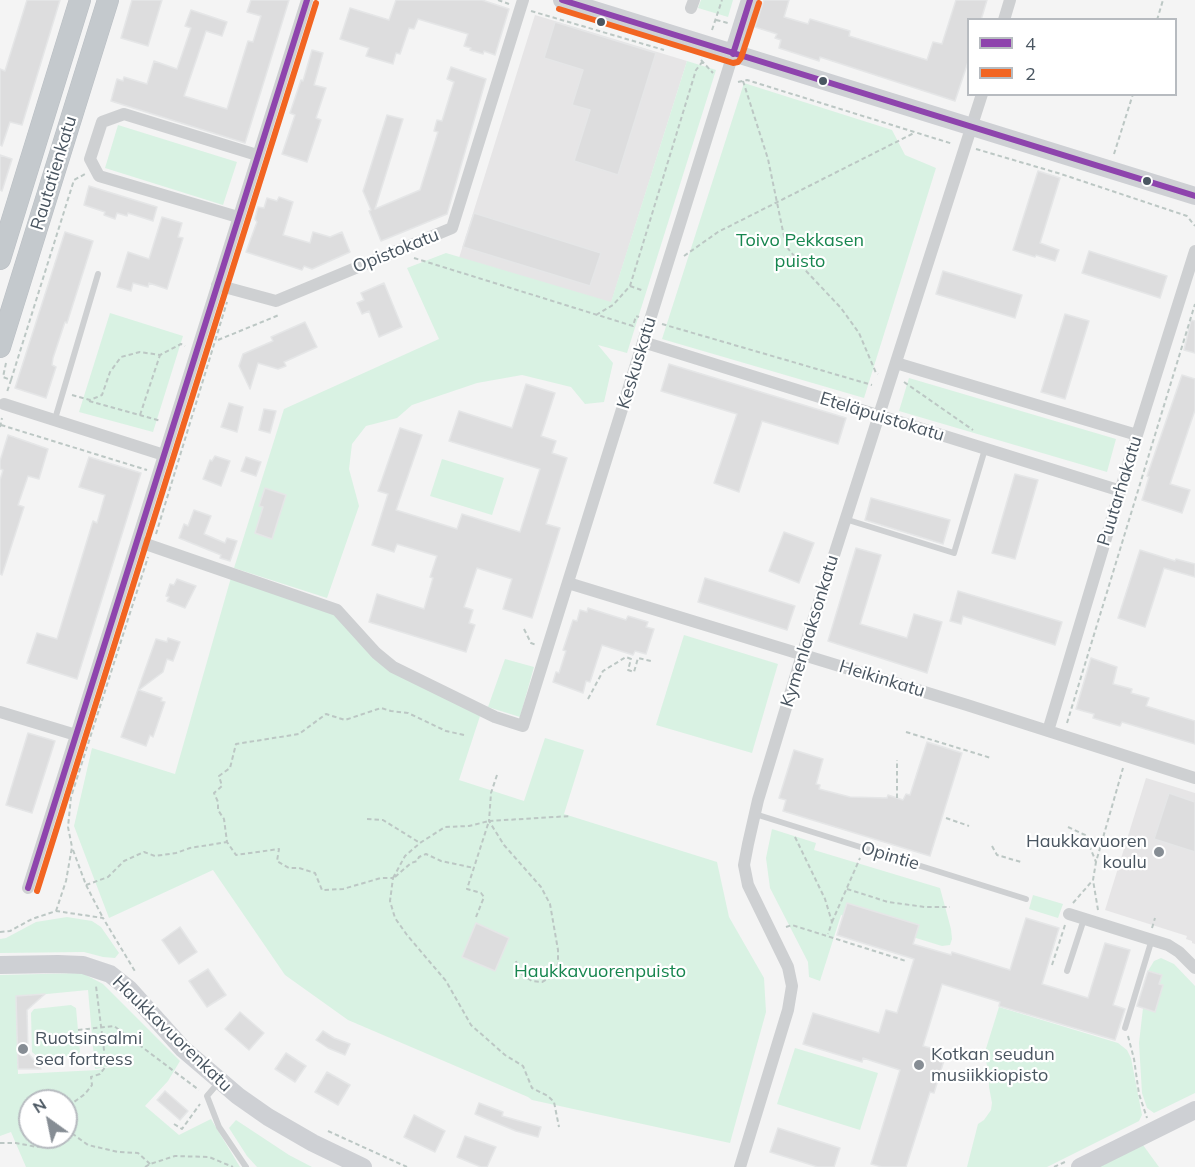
<!DOCTYPE html>
<meta charset="utf-8">
<style>
body{margin:0}
#map{position:relative;width:1195px;height:1167px;overflow:hidden;background:#f4f4f4;font-family:Mulish,sans-serif}
canvas{display:block}
.legend{position:absolute;left:967px;top:18px;width:210px;height:78px;box-sizing:border-box;background:#fff;border:2px solid #b7bbc0;margin:0;padding:8px 10px;list-style:none;font-size:18px;color:#4a5661}
.legend li{display:flex;align-items:center;gap:12px;height:30px}
.legend b{width:30px;border:2px solid #b7bbc0}
.north{position:absolute;left:18px;top:1089px;width:60px;height:60px;box-sizing:border-box;background:#fff;border:2px solid #b7bbc0;border-radius:50%;rotate:327deg;font-size:16px;font-weight:700;line-height:24px;text-align:center;color:#4a5661}
.north::after{content:'';display:block;margin:auto;width:21px;height:27px;background:#868d94;clip-path:polygon(50% 0,100% 100%,50% 72%,0 100%)}
</style>
<div id="map">
<canvas width="1195" height="1167"></canvas>
<ul class="legend">
<li><b style="height:8px;background:#8e44ad"></b>4</li>
<li><b style="height:8px;background:#f26522"></b>2</li>
</ul>
<div class="north">N</div>
</div>
<script>
const context = document.querySelector('canvas').getContext('2d');
context.lineJoin = 'round';
function fillPath(path, color) {
  context.fillStyle = color;
  context.fill(path, 'evenodd');
}
function shape(rows) {
  const path = new Path2D();
  for (const r of rows) {
    path.moveTo(r[0], r[1]);
    for (let i = 2; i < r.length; i += 2) path.lineTo(r[i], r[i + 1]);
  }
  return path;
}
function stroke(path, color, width, dash) {
  context.strokeStyle = color;
  context.lineWidth = width;
  context.lineCap = dash ? 'butt' : 'round';
  context.setLineDash(dash || []);
  context.stroke(path);
}
function write(font, color, halo, rows, align = 'center') {
  context.font = font + ' Mulish,sans-serif';
  context.lineWidth = 4.5;
  context.setLineDash([]);
  context.textBaseline = 'middle';
  context.strokeStyle = halo;
  context.fillStyle = color;
  for (const [text, x, y, turn = 0] of rows) {
    context.save();
    context.translate(x, y);
    context.rotate((+turn || 0) * Math.PI / 180);
    context.textAlign = isNaN(turn) ? turn : align;
    if (halo) context.strokeText(text, 0, 0);
    context.fillText(text, 0, 0);
    context.restore();
  }
}
const education = shape([
 [535,15,687,61,611,303,459,258],
 [1146,778,1195,793,1195,944,1192,943,1192,941,1186,939,1187,936,1105,910]
]);
const green = shape([
 [701,0,733,0,728,17,698,8],
 [687,61,716,70,627,353,598,345,613,363,604,402,585,404,571,387,522,375,477,383,412,405,397,418,366,426,352,444,349,469,359,506,327,598,234,568,284,409,439,339,407,268,446,253,611,302],
 [744,83,892,130,905,155,936,168,864,398,662,339],
 [118,125,237,162,223,205,105,168],
 [110,313,183,336,153,432,79,412],
 [909,378,1116,439,1107,472,899,411],
 [442,459,504,478,492,515,430,496],
 [232,574,337,610,393,667,482,710,459,780,524,801,545,738,584,750,564,814,717,862,729,917,764,978,766,1012,730,1143,532,1100,528,1097,348,1020,285,975,213,870,109,918,74,826,92,748,175,774],
 [684,635,778,664,752,753,656,725],
 [505,659,534,667,520,717,488,707],
 [772,829,816,843,814,850,940,888,951,929,952,939,950,945,942,946,841,915,820,981,809,977,808,962,770,888,766,858],
 [1033,895,1063,904,1058,918,1029,909],
 [67,917,92,921,101,927,119,953,115,958,103,957,84,952,0,953,0,939,6,938,36,922],
 [1161,958,1174,964,1195,986,1195,1093,1154,1113,1147,1108,1142,1093,1139,1043,1143,1008,1155,1011,1163,986,1159,984,1162,975,1148,971,1154,961],
 [82,973,103,984,180,1061,168,1081,145,1106,179,1135,211,1119,240,1167,26,1167,11,1132,0,1136,0,975],
 [88,990,95,1069,120,1065,98,1070,18,1074,16,997],
 [30,1101,66,1101,66,1137,30,1137],
 [71,1005,76,1008,80,1052,76,1056,37,1056,32,1052,31,1013,34,1009],
 [999,1007,1118,1043,1127,1050,1131,1058,1142,1115,1139,1121,1047,1167,967,1167,978,1124,984,1120,991,1110,992,1103,989,1087,989,1072,984,1055],
 [795,1048,878,1073,860,1130,777,1104],
 [236,1120,289,1155,312,1167,257,1167,247,1156,229,1128],
 [1143,1145,1159,1167,1099,1167]
]);
const building = shape([
 [27,0,60,0,22,125,10,122,2,146,0,145,0,69,5,71,27,0],
 [132,0,162,0,148,46,121,38,132,0],
 [251,0,289,0,245,143,111,101,117,79,123,81,124,77,147,84,154,61,177,69,191,28,185,26,191,10,227,22,222,36,206,31,184,96,227,109,248,41,253,42,261,16,247,12,251,0],
 [396,0,482,0,509,9,495,55,484,51,483,54,470,50,471,48,464,46,468,34,418,19,414,29,409,28,400,54,396,53,393,64,366,56,369,48,340,39,350,8,389,20,396,0],
 [764,0,789,0,784,17,808,24,810,19,850,31,849,36,927,60,933,42,942,44,956,0,987,0,981,20,969,20,969,59,955,101,820,57,819,61,779,48,781,40,775,38,777,34,755,27,764,0],
 [555,22,656,53,618,175,574,161,590,110,572,105,583,70,544,58,555,22],
 [312,50,323,53,314,85,326,88,316,118,321,120,307,162,282,154,295,115,290,113,301,80,303,81,312,50],
 [451,67,486,79,447,214,381,241,369,211,371,210,363,191,387,115,403,119,375,209,420,190,438,132,434,131,437,120,442,121,454,82,447,79,451,67],
 [0,155,12,159,2,191,0,190,0,155],
 [1038,171,1060,178,1040,243,1059,250,1055,261,1036,255,1035,257,1013,250,1038,171],
 [89,186,157,207,153,221,128,213,127,216,117,213,115,219,104,215,105,212,84,205,89,186],
 [279,197,293,202,283,235,310,243,313,232,330,237,342,232,350,252,312,269,304,266,302,270,246,252,257,222,255,219,258,207,264,208,267,198,277,201,279,197],
 [474,213,601,253,590,286,463,247,474,213],
 [162,217,182,223,178,237,183,238,167,289,149,283,148,287,133,283,131,291,117,287,128,252,149,259,162,217],
 [65,232,93,241,67,323,65,322,53,358,52,365,56,367,46,398,15,388,65,232],
 [1089,251,1167,276,1160,298,1082,273,1089,251],
 [943,271,1022,295,1015,318,936,294,943,271],
 [384,283,402,327,379,337,369,311,362,314,357,303,364,300,361,293,384,283],
 [1065,314,1089,321,1065,399,1041,392,1065,314],
 [1191,320,1195,321,1195,353,1184,350,1191,320],
 [305,322,317,347,284,362,286,366,278,369,258,363,250,389,239,366,243,354,273,341,271,337,305,322],
 [669,364,846,418,838,444,762,421,739,492,714,483,737,414,661,391,669,364],
 [1182,375,1195,379,1195,410,1170,484,1190,490,1182,513,1142,500,1149,477,1147,476,1182,375],
 [526,384,555,393,541,436,556,441,552,453,567,458,546,524,560,528,532,618,503,609,512,579,477,568,464,607,473,610,469,623,475,625,466,652,369,622,377,594,424,609,433,578,430,577,437,556,397,544,394,552,372,545,388,494,378,491,400,428,422,435,396,510,457,529,462,514,520,532,540,469,449,441,459,411,512,428,526,384],
 [229,403,243,407,237,432,221,427,229,403],
 [264,409,276,411,270,433,259,430,264,409],
 [8,435,48,449,39,479,28,476,18,505,24,507,2,575,0,574,0,480,3,470,0,469,0,461,8,435],
 [215,456,230,461,221,486,203,479,210,460,212,461,215,456],
 [89,457,141,473,77,679,27,663,37,633,57,639,93,521,97,523,105,495,79,487,89,457],
 [246,457,261,462,256,476,241,471,246,457],
 [1015,474,1038,480,1015,559,992,553,1015,474],
 [265,488,286,495,272,539,255,533,263,507,259,506,265,488],
 [871,498,950,520,943,544,865,520,871,498],
 [194,510,211,516,204,534,225,543,227,538,237,541,230,561,220,558,221,555,179,538,184,524,188,526,194,510],
 [784,532,814,543,799,583,769,571,784,532],
 [856,548,881,555,860,624,907,638,914,614,942,622,927,673,828,641,856,548],
 [1140,550,1175,561,1176,559,1195,564,1195,577,1164,568,1145,627,1118,618,1140,550],
 [705,578,795,606,787,630,698,602,705,578],
 [177,579,196,586,185,608,167,601,169,597,166,596,170,584,174,585,177,579],
 [958,591,1062,622,1055,645,963,616,961,624,950,621,958,591],
 [588,608,626,620,628,616,648,622,646,627,654,629,646,654,635,651,633,655,602,645,590,682,586,681,583,693,553,682,556,672,559,673,566,651,563,650,573,620,577,621,580,610,587,612,588,608],
 [168,638,180,642,173,661,167,659,163,672,139,690,162,698,161,701,165,702,153,737,150,735,146,746,121,737,156,639,167,642,168,638],
 [1091,658,1117,667,1113,684,1132,689,1131,693,1149,698,1146,706,1195,721,1195,744,1122,722,1120,726,1093,718,1094,714,1076,709,1091,658],
 [28,733,55,741,32,813,6,805,28,733],
 [927,742,962,753,930,856,783,811,786,800,779,798,794,750,823,759,816,784,820,785,819,789,850,797,887,798,888,795,903,800,906,794,910,795,927,742],
 [1169,793,1195,802,1195,852,1154,839,1169,793],
 [847,903,919,925,913,944,951,955,952,952,1010,970,1026,918,1059,928,1042,984,1088,998,1105,943,1130,950,1113,1005,1125,1009,1115,1040,999,1006,1000,1002,942,984,923,1046,942,1051,941,1055,945,1057,934,1093,930,1092,906,1167,882,1167,871,1164,900,1070,863,1058,862,1062,803,1044,813,1013,879,1033,886,1010,897,1013,914,959,837,935,847,903],
 [476,923,509,938,495,971,462,957,476,923],
 [180,927,197,952,179,964,162,940,180,927],
 [208,969,226,995,207,1007,189,981,208,969],
 [1148,971,1162,975,1159,984,1163,985,1155,1012,1137,1006,1148,971],
 [45,994,27,1010,28,1053,41,1069,18,1069,16,996,45,994],
 [240,1012,264,1033,249,1050,225,1029,240,1012],
 [323,1031,334,1038,350,1044,345,1055,328,1048,316,1040,323,1031],
 [286,1053,306,1066,295,1082,275,1069,286,1053],
 [327,1072,350,1085,338,1105,315,1092,327,1072],
 [165,1091,188,1111,180,1120,157,1100,165,1091],
 [479,1103,503,1112,502,1116,541,1127,538,1137,516,1131,475,1114,479,1103],
 [414,1115,445,1131,435,1152,404,1137,414,1115],
 [778,1128,840,1148,834,1167,818,1167,770,1152,778,1128],
 [465,1136,496,1147,487,1167,481,1167,457,1157,465,1136]
]);
const path = shape([
 [498,0,509,4],
 [531,11,664,50],
 [716,20,728,23],
 [1157,20,1163,0],
 [712,30,722,0],
 [701,60,713,73],
 [743,81,768,159,786,246,807,272,841,308,859,333,876,373,878,374],
 [738,82,747,80,953,144],
 [976,149,1061,174,1187,216,1195,226],
 [1114,154,1133,94],
 [684,256,718,232,914,133],
 [414,258,633,326,636,316,639,317],
 [630,286,644,291],
 [596,315,613,305,630,286,696,70,703,61],
 [662,324,872,385],
 [218,340,279,315],
 [6,363,3,377,11,380,7,392],
 [11,380,74,180,85,174],
 [904,382,973,430],
 [72,395,90,400,102,395,110,372,121,357,140,352,160,355,181,344,185,346],
 [89,401,161,421],
 [140,415,160,355],
 [1,425,147,470],
 [0,427,2,418],
 [156,534,227,302],
 [524,629,531,643,536,645],
 [588,699,603,671,626,657,631,659,628,670,634,672,638,658,651,661],
 [1067,723,1195,304],
 [906,732,991,758],
 [464,735,446,731,408,713,391,711,381,708,345,720,326,714,299,734,236,744,230,768,219,776,222,786,214,793,218,802,218,810,224,819,227,842,236,855,279,849,277,861,289,868,299,868,315,873,322,890,343,889,381,878,393,878,390,901,395,918,407,935,446,981,471,1025,505,1055,523,1066,532,1088,548,1096,554,1102,559,1127],
 [497,775,491,793,489,821,504,845,541,887,550,904,558,950,558,964,553,976,542,982,532,981,524,976,519,971,516,961],
 [897,798,897,760],
 [946,818,969,826],
 [367,819,383,820,420,843],
 [1068,827,1085,835,1096,862],
 [795,837,825,899,832,922,828,934],
 [992,846,997,855,1021,862],
 [73,850,86,885,103,918],
 [395,877,411,863,417,861,419,857,426,854,441,861,474,868],
 [393,878,405,856,420,843,445,827,469,826,489,821],
 [86,885,108,877,124,861,144,852,155,856,176,853,190,848,227,842],
 [847,889,888,902,925,907,950,907],
 [1073,903,1093,880],
 [1098,910,1093,880,1096,862,1123,768],
 [56,911,66,881,72,847,68,827,71,797,148,557],
 [476,917,484,897,481,893,467,889,489,821,571,816],
 [832,922,860,858],
 [786,927,792,925,906,961],
 [1152,928,1155,918],
 [0,932,10,931,32,919,56,911,103,918,136,973],
 [1052,965,1065,925],
 [78,1030,114,1026,199,1090],
 [1128,1036,1134,1059,1139,1094,1147,1118],
 [66,1114,74,1102,85,1094,92,1085,91,1077,100,1074,106,1066,96,986],
 [174,1124,182,1129,200,1104],
 [66,1129,88,1145,118,1152,138,1153,150,1164],
 [328,1131,407,1167],
 [0,1143,16,1143,37,1147,45,1145,51,1137],
 [145,1167,150,1164,175,1156,209,1157,233,1167],
 [1054,1167,1065,1162]
]);
const service = shape([
 [55,419,98,274],
 [845,519,954,553,985,449],
 [755,814,1026,899],
 [1067,971,1084,919],
 [1125,1028,1152,939],
 [219,1082,207,1096,219,1127,246,1167]
]);
const minor = shape([
 [691,8,694,0],
 [1004,20,1010,0],
 [238,217,99,176,90,159,102,122,124,114,257,155],
 [217,285,276,301,452,228,523,0],
 [643,342,1121,491],
 [896,363,1137,435],
 [4,404,164,455],
 [137,541,337,610,376,653,393,667,495,717,523,726,733,54],
 [568,583,967,705,1195,778],
 [0,712,76,735],
 [1048,731,1137,435,1195,251],
 [28,888,307,0],
 [1069,914,1168,945,1179,952,1195,968],
 [740,1167,788,1010,792,986,788,967,748,885,744,865,748,844,758,800,802,655,982,94]
]);
const secondary = shape([
 [562,0,1195,196],
 [733,54,750,0],
 [0,965,58,964,83,965,110,974,129,989,183,1049,238,1096,268,1117,313,1143,363,1167],
 [1080,1167,1195,1110]
]);
const trunk = shape([
 [0,259,80,0],
 [0,347,108,0]
]);
const bus1 = shape([
 [562,0,1195,196],
 [733,54,750,0],
 [28,888,307,0]
]);
const bus2 = shape([
 [559,9,733,63,738,62,741,58,759,3],
 [37,891,316,3]
]);
const markers = [
 [601,22,5,"#4a5661"],
 [823,81,5,"#4a5661"],
 [1147,181,5,"#4a5661"],
 [1159,852,6,"#868d94"],
 [23,1049,6,"#868d94"],
 [919,1065,6,"#868d94"]
];
const streetNames = [
 ["Rautatienkatu",54,173,-73],
 ["Opistokatu",396,251,-22],
 ["Keskuskatu",637,363,-73],
 ["Eteläpuistokatu",882,417,17],
 ["Puutarhakatu",1120,491,-73],
 ["Kymenlaaksonkatu",810,631,-73],
 ["Heikinkatu",882,679,17],
 ["Opintie",890,856,17],
 ["Haukkavuorenkatu",172,1034,44]
];
const parkNames = [
 ["Toivo Pekkasen",800,241],
 ["puisto",800,262],
 ["Haukkavuorenpuisto",600,972]
];
const poiNames = [
 ["Haukkavuoren",1147,842,"right"],
 ["koulu",1147,863,"right"],
 ["Ruotsinsalmi",35,1039],
 ["sea fortress",35,1060],
 ["Kotkan seudun",931,1055],
 ["musiikkiopisto",931,1076]
];
fillPath(education, '#e6e5e6');
fillPath(green, '#d9f2e3');
fillPath(building, '#ddddde');
stroke(building, '#e5e6e7', 1.5);
stroke(trunk, '#b9bec3', 22);
stroke(path, '#bcc7c4', 2, [4.5, 3]);
stroke(service, '#ced0d2', 6);
stroke(minor, '#ced0d2', 12);
stroke(secondary, '#ced0d4', 18);
stroke(trunk, '#c4c9cd', 21);
stroke(bus1, '#8e44ad', 6);
stroke(bus2, '#f26522', 6);
for (const [x, y, r, color] of markers) {
  const dot = new Path2D();
  dot.arc(x, y, r, 0, 2 * Math.PI);
  context.fillStyle = color;
  context.fill(dot);
  stroke(dot, '#fff', 2);
}
write('18px', '#4a5661', '#fff', streetNames);
write('18px', '#17864f', '#fff', parkNames);
write('18px', '#4a5661', '#fff', poiNames, 'left');
</script>
